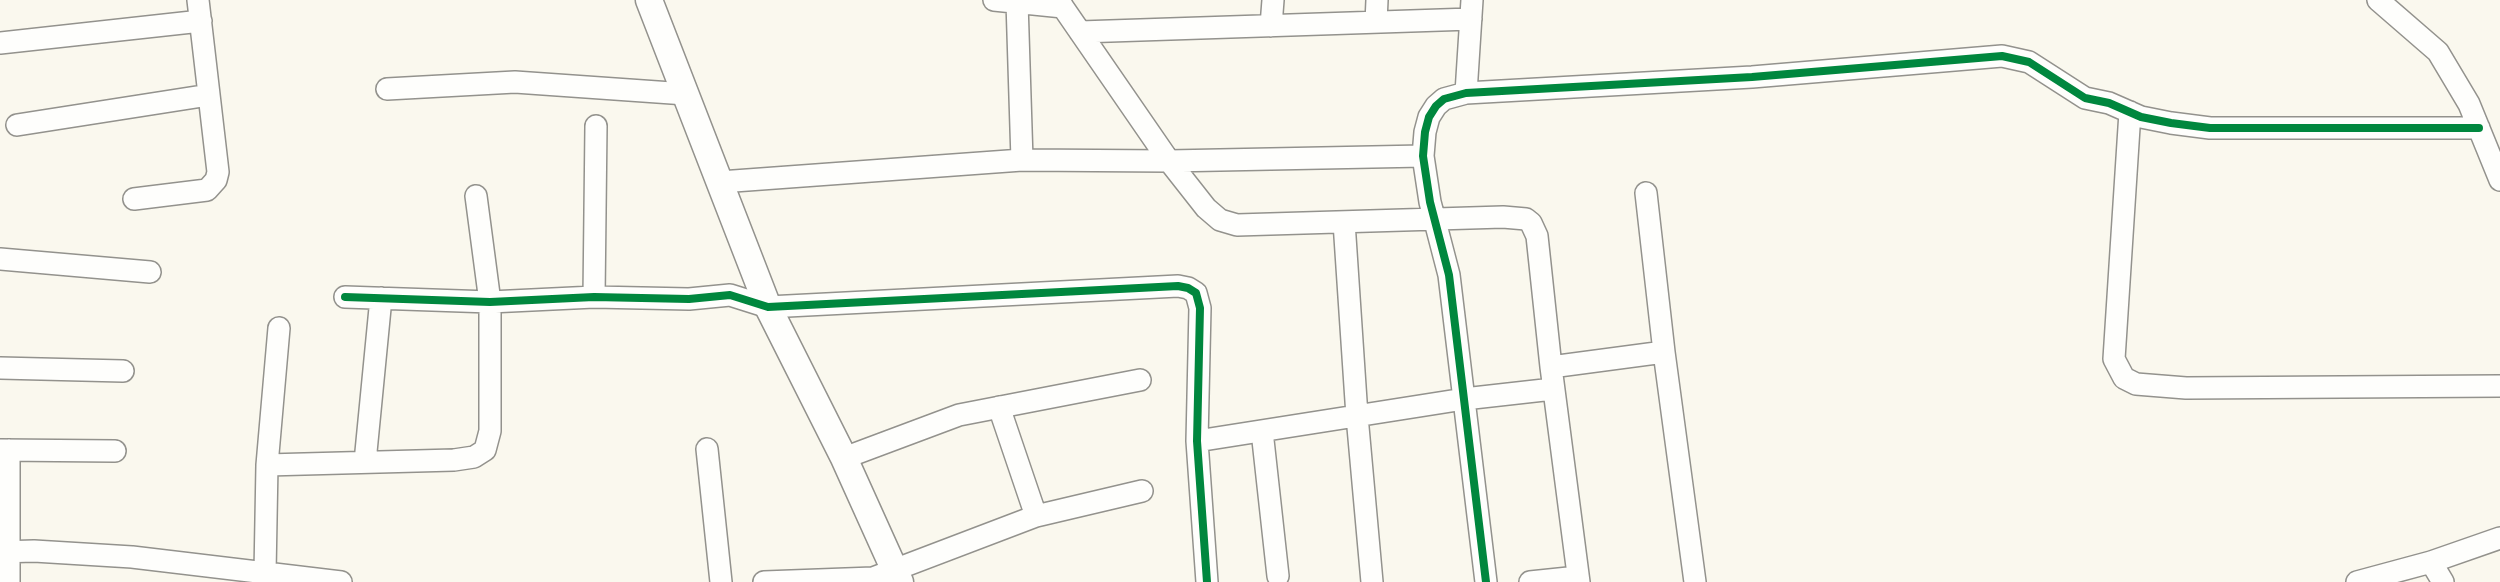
<!DOCTYPE html>
<style>
body{margin:0}
canvas{display:block;background:#faf8ee}
</style>
<canvas width="2500" height="582"></canvas>
<script>
const context = document.querySelector('canvas').getContext('2d');
context.lineJoin = 'round';
function shape(rows) {
  const path = new Path2D();
  for (const r of rows) {
    path.moveTo(r[0], r[1]);
    for (let i = 2; i < r.length; i += 2) path.lineTo(r[i], r[i + 1]);
  }
  return path;
}
function stroke(path, color, width, dash) {
  context.strokeStyle = color;
  context.lineWidth = width;
  context.lineCap = dash ? 'butt' : 'round';
  context.setLineDash(dash || []);
  context.stroke(path);
}
const minor = shape([
 [994,0,1063,7],
 [1058,0,1169,161,1206,208,1220,220,1237,225,1503,217,1526,219,1531,223,1537,236,1551,367,1579,582],
 [2378,0,2438,52,2469,104,2500,180],
 [1017,2,1022,160],
 [1376,22,1377,0],
 [1271,26,1273,0],
 [1080,32,1471,19],
 [0,43,201,21],
 [387,89,515,82,686,94],
 [1466,93,1472,0],
 [2130,112,2114,359,2124,378,2136,384,2186,388,2500,386],
 [17,125,209,95],
 [720,182,1022,160,1169,161,1423,156],
 [1646,193,1664,352,1695,582],
 [134,199,207,190,216,180,218,172,198,0],
 [1344,222,1357,416,1372,582],
 [0,259,150,272],
 [345,297,490,302,594,297,689,299,730,295,768,307,1178,286,1188,288,1196,293,1200,308,1197,441,1207,582],
 [594,297,596,126],
 [1551,367,1664,352],
 [0,368,123,371],
 [999,407,1036,516],
 [1262,431,1278,576],
 [1197,441,1464,399,1553,389],
 [707,449,721,582],
 [0,450,115,451],
 [844,458,959,415,1140,380],
 [365,462,381,298],
 [267,465,454,460,474,457,485,450,490,431,490,302,476,196],
 [0,552,34,551,132,557,341,582],
 [2431,562,2443,582],
 [265,573,267,465,279,328],
 [9,582,9,450],
 [764,582,873,578,1036,516,1142,491],
 [1486,582,1449,275,1430,202,1423,156,1425,132,1429,117,1436,106,1444,99,1466,93,1752,77,2002,56,2029,62,2085,98,2109,103,2141,117,2171,123,2210,128,2479,128],
 [1530,582,1578,577],
 [2357,582,2431,562,2500,538]
]);
const tertiary = shape([
 [649,0,768,307,844,458,900,582]
]);
const cycleway = shape([
 [345,297,490,302,594,297,689,299,730,295,768,307,1178,286,1188,288,1196,293,1200,308,1197,441,1207,582],
 [1486,582,1449,275,1430,202,1423,156,1425,132,1429,117,1436,106,1444,99,1466,93,1752,77,2002,56,2029,62,2085,98,2109,103,2141,117,2171,123,2210,128,2479,128]
]);
stroke(minor, '#93928d', 24);
stroke(tertiary, '#93928d', 29);
stroke(minor, '#fefefc', 21);
stroke(tertiary, '#fefefc', 26);
stroke(cycleway, '#00873e', 8);
</script>
